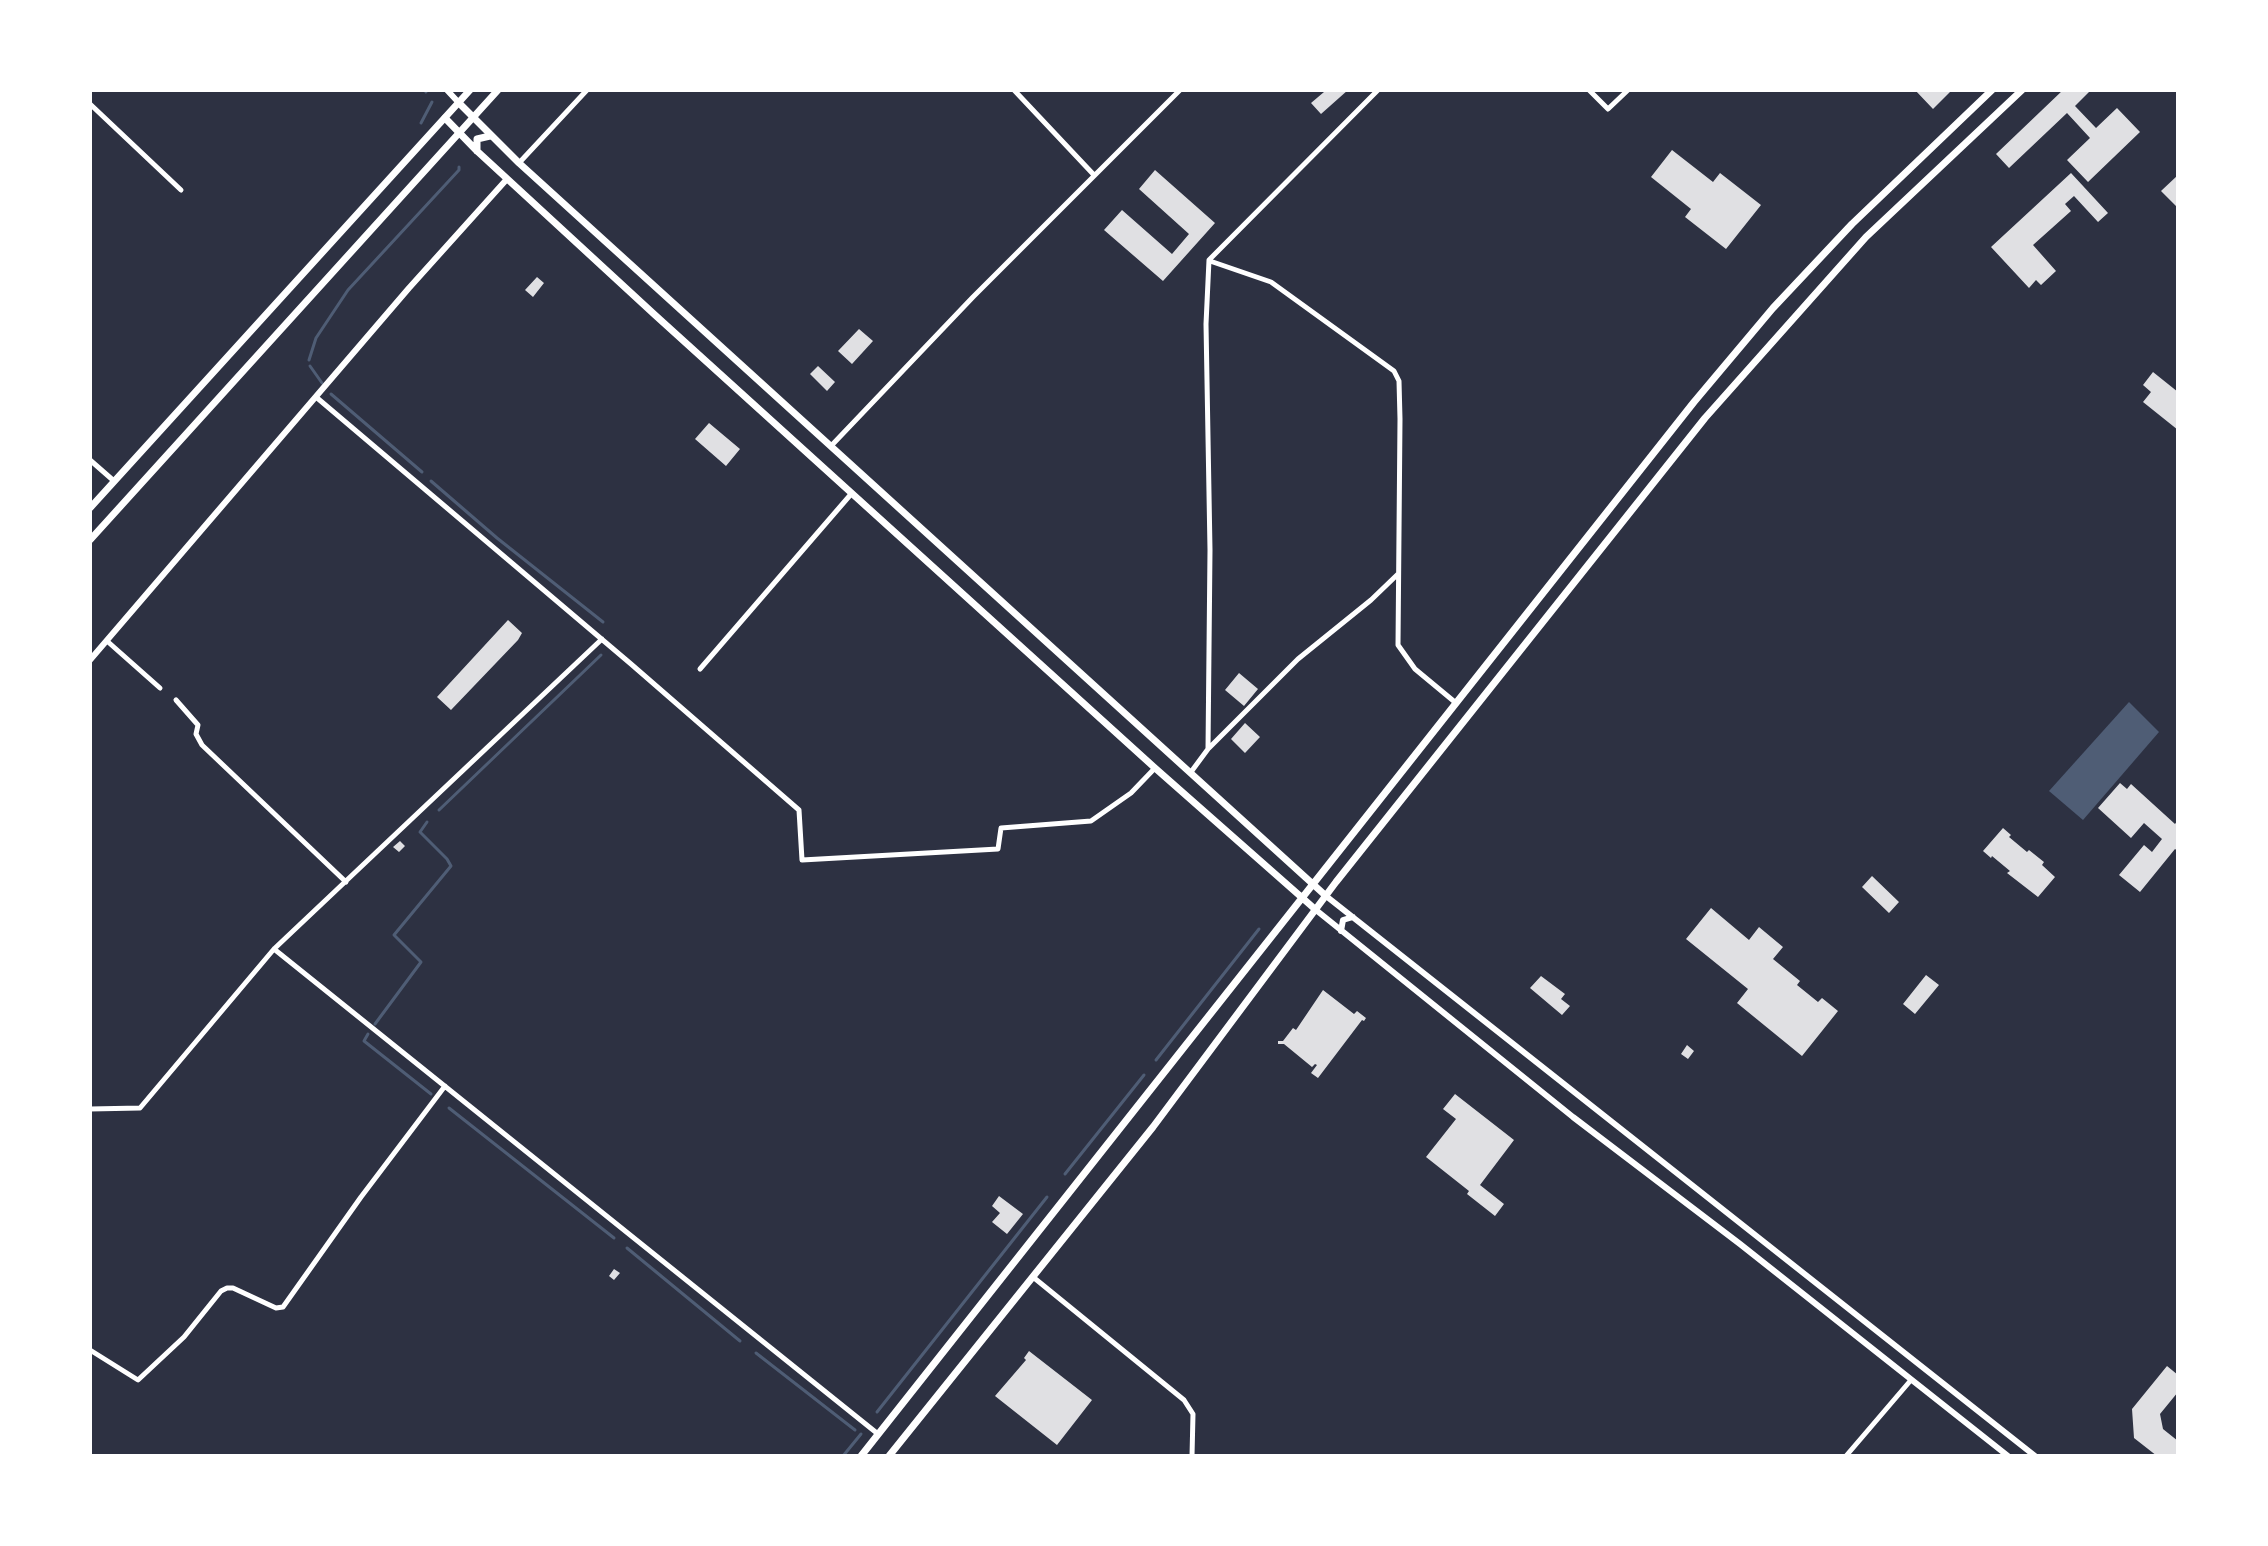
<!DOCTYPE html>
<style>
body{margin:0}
#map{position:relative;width:2268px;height:1546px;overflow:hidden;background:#2d3142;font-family:Raleway,sans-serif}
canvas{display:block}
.frame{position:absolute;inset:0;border:92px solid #fff;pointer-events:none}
</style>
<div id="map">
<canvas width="2268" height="1546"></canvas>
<div class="frame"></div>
</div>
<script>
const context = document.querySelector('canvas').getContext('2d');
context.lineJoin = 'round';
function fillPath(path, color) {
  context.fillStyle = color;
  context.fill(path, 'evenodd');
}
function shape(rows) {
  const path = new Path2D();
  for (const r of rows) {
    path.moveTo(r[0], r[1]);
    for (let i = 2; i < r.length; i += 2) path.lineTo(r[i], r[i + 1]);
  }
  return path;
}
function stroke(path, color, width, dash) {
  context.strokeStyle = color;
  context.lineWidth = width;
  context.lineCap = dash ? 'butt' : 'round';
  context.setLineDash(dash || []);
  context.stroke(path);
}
const water = shape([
 [2129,702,2159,732,2083,820,2049,791]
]);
const stream = shape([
 [425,90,426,92],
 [421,123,432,102],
 [309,360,316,338,348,290,459,170,459,167],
 [310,366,322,383],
 [331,394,422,472],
 [431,481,497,538,603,622],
 [439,810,601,655],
 [375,1024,421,962,394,935,451,866,447,859,420,832,427,822],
 [368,1034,364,1041,431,1094],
 [1156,1060,1259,929],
 [449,1108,614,1238],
 [1065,1174,1144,1075],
 [627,1248,740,1341],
 [756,1353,855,1430],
 [877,1412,1047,1197],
 [843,1456,861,1434]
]);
const building = shape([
 [1322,90,1348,90,1321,114,1311,103,1324,92],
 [1915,90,1952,90,1933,109],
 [2063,90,2091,90,2075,106,2096,128,2117,108,2140,132,2088,182,2067,160,2090,138,2067,113,2009,168,1996,154],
 [1672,150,1713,182,1720,173,1761,205,1726,249,1685,217,1691,209,1651,177],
 [1155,170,1215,223,1163,281,1104,230,1122,210,1172,254,1189,234,1139,189],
 [2071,173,2108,213,2098,222,2074,196,2065,204,2071,211,2033,245,2056,271,2041,285,2036,280,2029,288,1991,247],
 [2178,175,2178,203,2176,206,2161,191],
 [537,277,544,283,533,297,525,290],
 [859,329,873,341,852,364,838,351],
 [818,366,835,382,827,391,810,374],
 [2153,372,2178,392,2178,430,2143,402,2151,392,2143,385],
 [709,423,740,449,726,466,695,439],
 [508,620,522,633,518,640,451,710,437,697],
 [1239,673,1258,689,1244,706,1225,690],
 [1245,723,1260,737,1245,753,1231,739],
 [2120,783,2127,789,2131,784,2175,824,2178,820,2178,851,2175,849,2140,892,2119,875,2144,845,2152,852,2162,839,2144,823,2131,838,2098,808],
 [2003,828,2011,835,2009,837,2027,852,2029,850,2044,862,2042,865,2055,877,2038,897,2007,873,2010,871,1992,856,1991,858,1983,851],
 [400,841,405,846,399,852,393,847],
 [1872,876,1899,902,1889,913,1862,887],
 [1711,908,1749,940,1759,927,1783,947,1773,959,1800,981,1797,985,1818,1002,1822,998,1838,1011,1802,1056,1737,1003,1748,989,1686,939],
 [1926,975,1939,985,1915,1014,1903,1004],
 [1541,976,1565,994,1561,999,1570,1006,1562,1015,1530,988],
 [1323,990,1354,1014,1357,1011,1366,1018,1364,1021,1362,1020,1318,1078,1311,1073,1317,1065,1315,1064,1312,1067,1284,1044,1278,1044,1278,1041,1283,1041,1293,1028,1296,1030],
 [1687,1045,1694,1051,1688,1059,1681,1054],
 [1455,1094,1514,1140,1480,1185,1504,1204,1495,1216,1467,1194,1469,1191,1426,1157,1456,1119,1443,1109],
 [999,1196,1023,1214,1007,1234,992,1222,1000,1213,992,1206],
 [614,1269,620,1273,614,1280,609,1276],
 [1029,1351,1092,1400,1057,1445,995,1396,1026,1360,1024,1358],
 [2167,1366,2178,1375,2178,1392,2160,1414,2163,1429,2178,1441,2178,1456,2157,1456,2134,1438,2132,1409]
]);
const minor = shape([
 [1014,90,1094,175],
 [1589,90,1608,109,1628,90],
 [90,104,181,190],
 [519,163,587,90],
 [1210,261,1271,282,1394,371,1399,381,1400,419,1398,645,1415,669,1456,703],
 [316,397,631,664,799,810,802,860,998,849,1001,828,1091,821,1131,793,1155,768],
 [831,446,973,297,1180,90],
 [90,460,114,481],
 [107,641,160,688],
 [700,669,852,493],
 [176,700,198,725,196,734,202,745,346,882],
 [1209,748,1298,659,1371,600,1398,574],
 [1191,772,1208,749,1210,550,1206,324,1209,260,1378,90],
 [274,949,878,1434],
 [90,1109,140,1108,274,949,602,639],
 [1033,1277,1184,1400,1193,1414,1192,1456],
 [90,1350,138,1380,184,1337,221,1291,227,1288,233,1288,276,1308,283,1307,361,1197,445,1086],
 [1846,1456,1911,1380]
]);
const tertiary = shape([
 [447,90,459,103],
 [90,660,409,288,507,179],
 [1326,896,2035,1456],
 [1316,910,1573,1117,1740,1244,2008,1456],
 [1341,931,1343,920,1353,917]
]);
const secondary = shape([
 [459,103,519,163,1326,896],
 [445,118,477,151,655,315,1155,768,1316,910],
 [477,151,477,139,490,136],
 [861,1456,1694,402,1773,308,1852,224,1992,90],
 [889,1456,1153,1127,1336,882,1705,418,1866,237,2022,90]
]);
const primary = shape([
 [90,508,470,90],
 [90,540,498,90]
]);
fillPath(water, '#4f5d75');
stroke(stream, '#4f5d75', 3);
fillPath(building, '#e0e0e3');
stroke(minor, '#fff', 5);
stroke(tertiary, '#fff', 6);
stroke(secondary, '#fff', 7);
stroke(primary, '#fff', 7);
</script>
